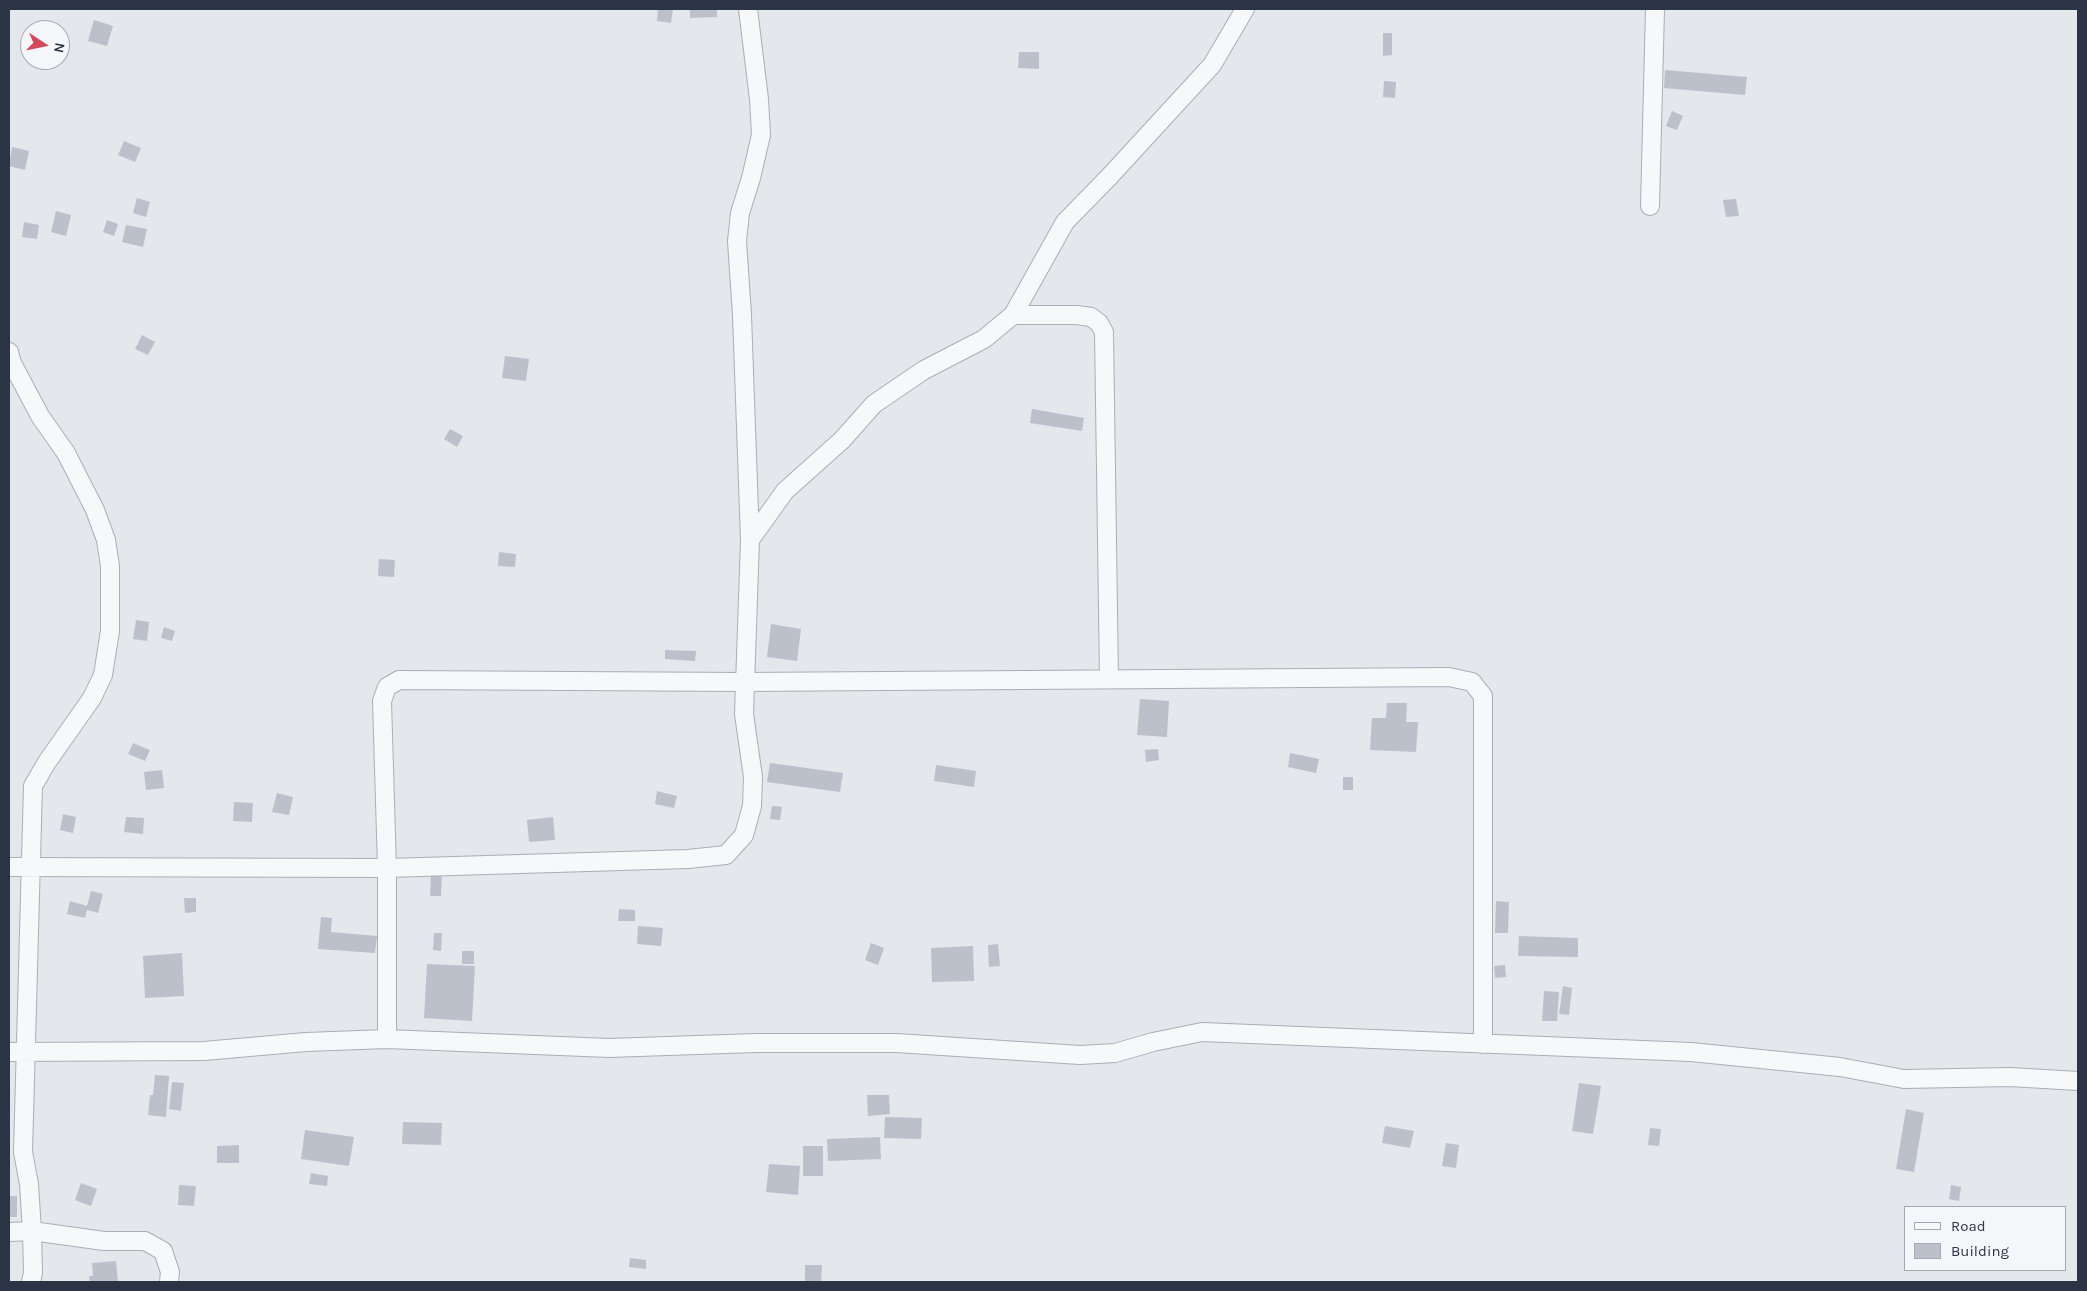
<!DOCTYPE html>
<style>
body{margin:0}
#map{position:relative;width:2087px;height:1291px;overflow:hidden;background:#e4e7ec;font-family:Karla,sans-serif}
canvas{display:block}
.frame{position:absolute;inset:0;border:10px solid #2b3445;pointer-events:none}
.legend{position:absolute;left:1904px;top:1206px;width:162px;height:65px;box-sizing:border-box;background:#f4f6f9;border:1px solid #a4a8b1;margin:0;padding:6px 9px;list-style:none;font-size:15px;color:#2b3445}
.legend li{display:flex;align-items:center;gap:10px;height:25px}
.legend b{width:25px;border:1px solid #a4a8b1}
.north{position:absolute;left:20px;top:20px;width:50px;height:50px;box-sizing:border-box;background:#f4f6f9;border:1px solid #a4a8b1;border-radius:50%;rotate:101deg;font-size:14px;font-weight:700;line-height:20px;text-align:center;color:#2b3445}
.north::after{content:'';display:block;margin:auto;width:18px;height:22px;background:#d1495b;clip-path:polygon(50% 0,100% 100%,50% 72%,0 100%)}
</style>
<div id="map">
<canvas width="2087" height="1291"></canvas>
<div class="frame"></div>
<ul class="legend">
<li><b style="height:6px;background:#f7f8fa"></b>Road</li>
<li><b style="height:14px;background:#bbc0ca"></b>Building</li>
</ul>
<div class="north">N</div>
</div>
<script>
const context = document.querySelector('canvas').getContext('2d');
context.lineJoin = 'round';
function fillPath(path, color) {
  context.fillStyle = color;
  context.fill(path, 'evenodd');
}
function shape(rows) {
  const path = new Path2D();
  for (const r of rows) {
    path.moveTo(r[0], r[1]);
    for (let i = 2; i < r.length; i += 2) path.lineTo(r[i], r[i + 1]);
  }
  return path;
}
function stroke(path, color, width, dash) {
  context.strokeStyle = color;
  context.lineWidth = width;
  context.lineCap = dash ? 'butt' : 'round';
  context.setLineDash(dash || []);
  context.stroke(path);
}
const building = shape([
 [658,9,673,9,671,23,657,21],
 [690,9,717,9,717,17,690,18],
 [94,20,113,26,107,46,88,41],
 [1383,33,1392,33,1392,55,1383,56],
 [1019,52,1039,52,1039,69,1018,68],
 [1665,70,1747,77,1745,95,1664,88],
 [1384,81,1396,82,1395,98,1383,97],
 [1672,111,1683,116,1677,130,1666,126],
 [124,141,141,148,135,162,118,155],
 [12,147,29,151,25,170,9,166],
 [137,198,150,202,146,217,133,213],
 [1736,199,1739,216,1726,217,1723,200],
 [56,211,71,215,66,236,51,232],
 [107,220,118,224,114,236,103,232],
 [24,222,39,225,37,239,22,237],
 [126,225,147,229,143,247,122,242],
 [142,335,155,342,148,355,135,349],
 [505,356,529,359,526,381,502,378],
 [1032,409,1084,418,1082,431,1030,423],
 [450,429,463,436,457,447,444,439],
 [499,552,516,554,515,567,498,566],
 [379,559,395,560,394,577,378,576],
 [136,620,149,622,147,641,133,639],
 [771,624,801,629,797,661,767,657],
 [164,627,175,631,172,641,161,638],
 [665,650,696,651,695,661,665,659],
 [1140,699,1169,701,1167,737,1137,735],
 [1387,703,1407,703,1406,722,1418,722,1416,752,1370,750,1372,718,1386,718],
 [133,743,150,750,145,761,128,754],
 [1158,749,1159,760,1146,762,1145,750],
 [1290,753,1319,759,1316,773,1288,767],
 [770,763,843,773,840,792,767,782],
 [936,765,976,771,974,787,934,781],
 [162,770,164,788,146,790,144,772],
 [1343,777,1353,777,1353,790,1343,790],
 [657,791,677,796,674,808,655,804],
 [277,793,293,797,289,815,272,812],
 [234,802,253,803,252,822,233,821],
 [772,806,782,807,780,820,770,819],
 [63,814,76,817,73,833,60,830],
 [126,817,144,818,143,834,124,832],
 [553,817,555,840,529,842,527,820],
 [431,873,442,873,441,896,430,896],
 [91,891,103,894,98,913,87,910,85,918,67,914,70,901,87,906],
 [184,898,196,898,196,912,185,913],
 [1496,901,1509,902,1508,933,1495,933],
 [619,909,635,910,635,921,618,921],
 [321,917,332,918,331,932,377,936,375,953,318,949],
 [638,926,663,928,661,946,637,944],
 [434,933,442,933,441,951,433,950],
 [1519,936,1578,938,1578,957,1518,956],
 [871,943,884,948,878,965,865,960],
 [998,944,1000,966,989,967,988,945],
 [973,946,974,981,932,982,931,948],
 [462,951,474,951,474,964,462,964],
 [182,953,184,996,145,998,143,956],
 [427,964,475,966,472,1021,424,1018],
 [1505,965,1506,977,1495,978,1494,966],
 [1563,986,1572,988,1569,1015,1559,1014],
 [1544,991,1559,992,1557,1021,1542,1021],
 [155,1075,169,1076,166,1117,148,1115,150,1095,153,1095],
 [172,1082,184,1083,181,1111,169,1109],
 [1579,1083,1601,1086,1593,1134,1572,1131],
 [867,1095,889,1095,890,1114,868,1116],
 [1906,1109,1924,1113,1914,1172,1896,1169],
 [885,1117,922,1118,921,1139,884,1138],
 [403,1122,442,1123,441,1145,402,1144],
 [1385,1126,1414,1131,1410,1148,1382,1143],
 [1650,1128,1661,1129,1659,1146,1648,1145],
 [305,1130,354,1137,349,1166,301,1159],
 [880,1137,881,1159,828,1161,827,1139],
 [1446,1143,1459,1145,1456,1168,1442,1166],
 [239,1145,239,1163,217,1163,217,1146],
 [803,1146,823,1146,823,1176,803,1176],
 [769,1164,800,1166,798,1195,766,1192],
 [311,1173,328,1176,327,1186,309,1184],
 [81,1183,97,1189,91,1206,75,1200],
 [179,1185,196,1186,194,1206,178,1205],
 [1951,1185,1961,1187,1959,1201,1949,1199],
 [9,1196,17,1196,17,1217,9,1217],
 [630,1258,646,1260,646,1269,629,1267],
 [116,1261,118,1282,90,1282,89,1276,93,1276,92,1263],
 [805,1265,822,1265,821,1282,805,1281]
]);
const minor = shape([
 [1650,206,1655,9],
 [1013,315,1077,315,1091,317,1099,323,1104,332,1109,679],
 [9,352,12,363,40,416,66,453,95,510,106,540,110,566,110,631,103,675,92,698,47,762,33,786,23,1152,29,1184,32,1231,33,1273,31,1282],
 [750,540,785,491,842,440,874,404,924,370,984,339,1013,315,1065,222,1109,177,1212,65,1245,9],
 [9,867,387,868,688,859,726,855,744,835,752,806,753,777,744,714,750,540,742,315,737,241,740,213,751,178,761,135,759,99,748,9],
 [387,1039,387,868,382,701,387,687,399,680,744,682,1449,677,1472,682,1483,696,1483,1044],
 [9,1052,204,1051,306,1042,387,1039,609,1048,756,1043,896,1043,1080,1055,1115,1053,1153,1042,1202,1032,1691,1052,1840,1067,1904,1079,2010,1077,2078,1081],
 [9,1232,32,1231,104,1241,145,1241,163,1251,170,1272,169,1282]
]);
fillPath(building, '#bbc0ca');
stroke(minor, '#a9aeb7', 20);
stroke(minor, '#f7f8fa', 18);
</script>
